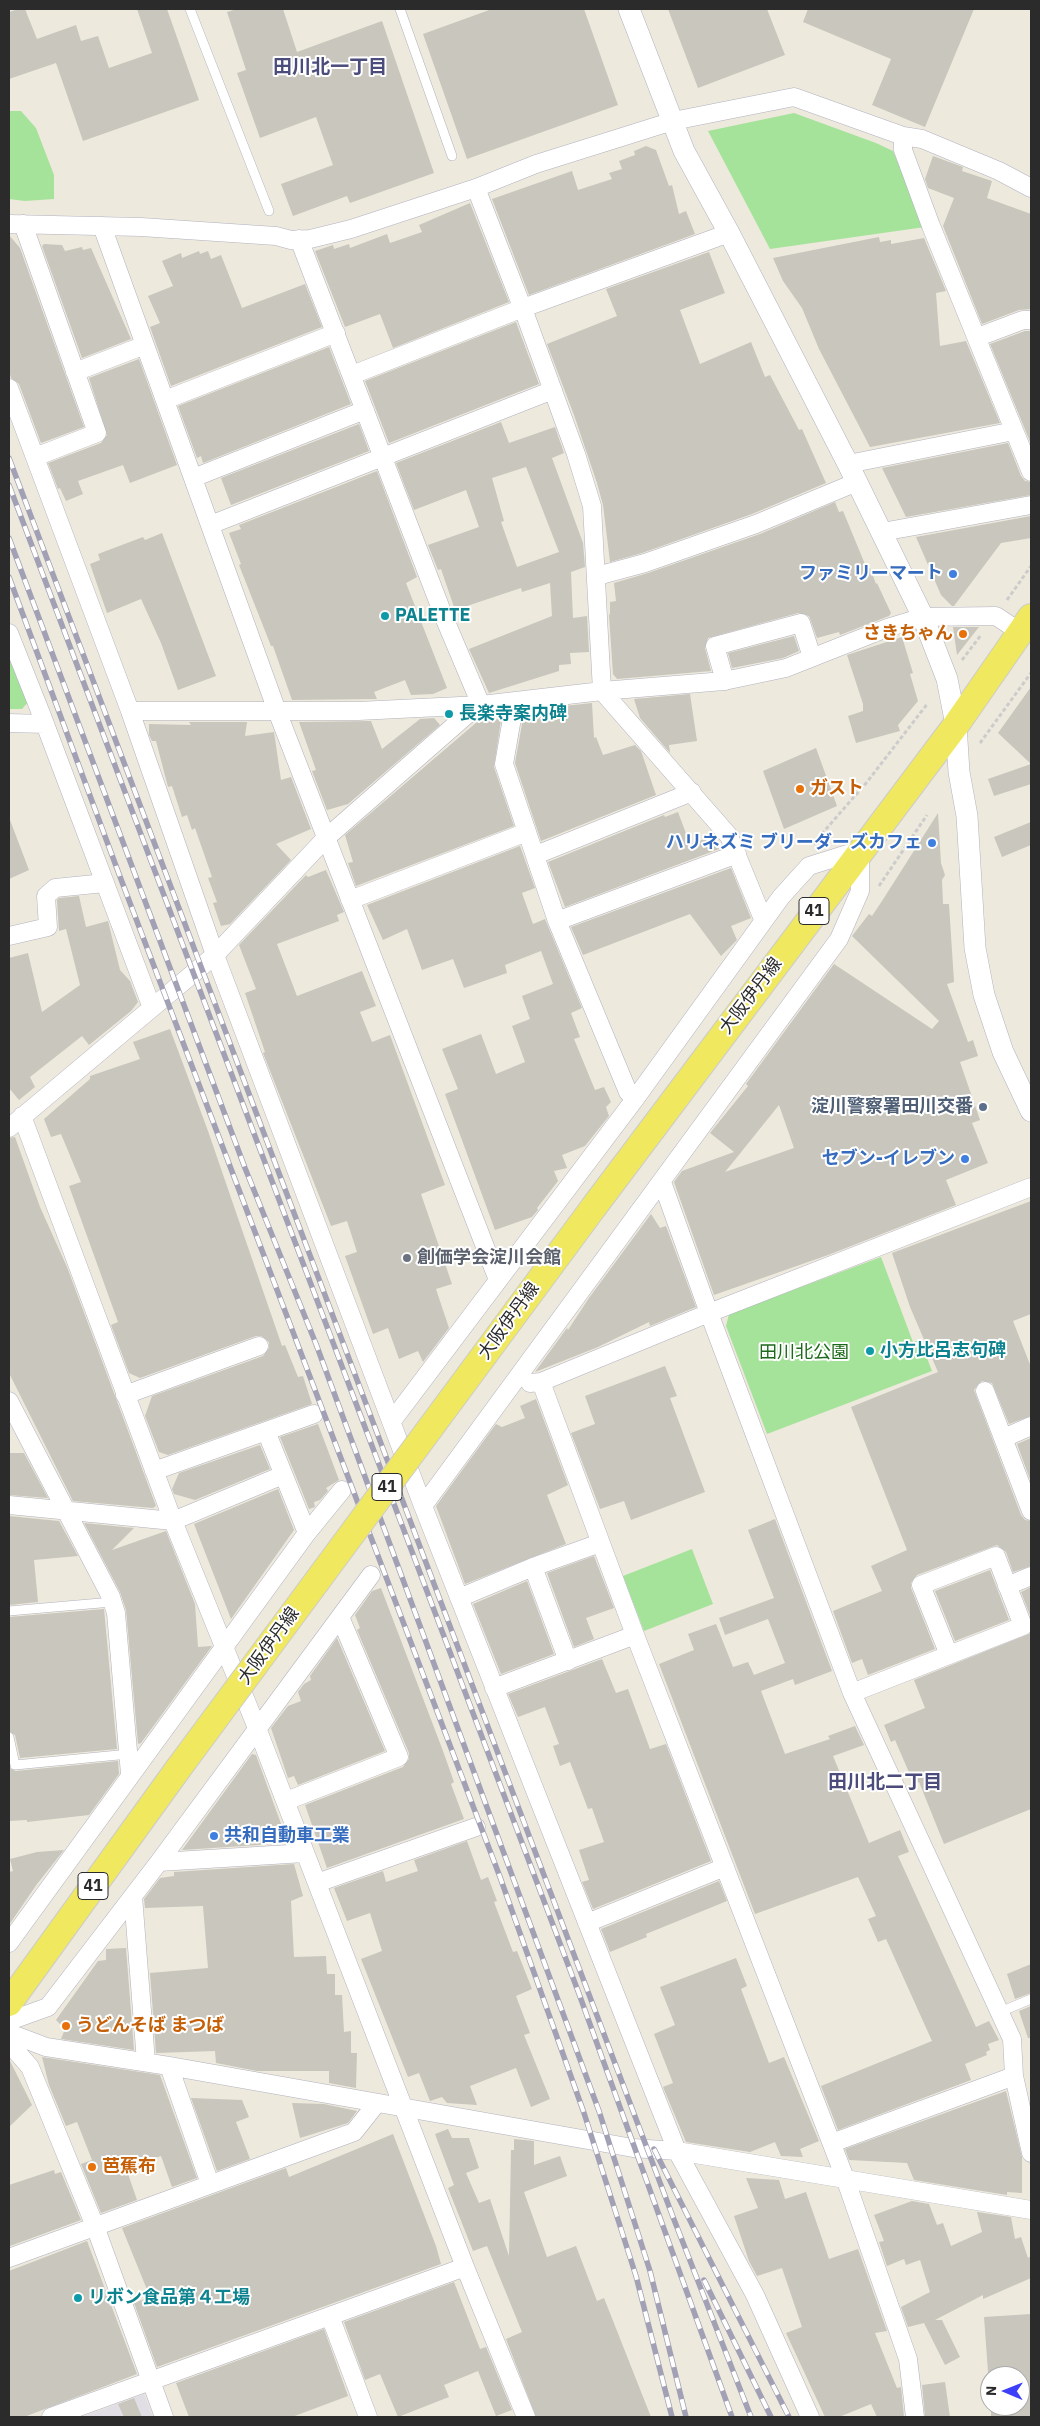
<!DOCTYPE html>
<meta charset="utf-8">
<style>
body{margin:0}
#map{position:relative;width:1040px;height:2426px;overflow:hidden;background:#ede9dd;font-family:"IBM Plex Sans",sans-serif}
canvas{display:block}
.frame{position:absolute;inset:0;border:10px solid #2b2b2b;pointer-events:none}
.north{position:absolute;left:980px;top:2366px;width:50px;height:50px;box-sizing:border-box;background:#fff;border:1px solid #aaa;border-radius:50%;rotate:271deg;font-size:14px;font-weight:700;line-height:20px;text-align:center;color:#2b2b2b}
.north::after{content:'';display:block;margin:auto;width:18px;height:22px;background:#3e40f9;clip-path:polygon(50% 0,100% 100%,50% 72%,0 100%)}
</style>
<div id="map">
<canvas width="1040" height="2426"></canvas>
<div class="frame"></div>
<div class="north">N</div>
</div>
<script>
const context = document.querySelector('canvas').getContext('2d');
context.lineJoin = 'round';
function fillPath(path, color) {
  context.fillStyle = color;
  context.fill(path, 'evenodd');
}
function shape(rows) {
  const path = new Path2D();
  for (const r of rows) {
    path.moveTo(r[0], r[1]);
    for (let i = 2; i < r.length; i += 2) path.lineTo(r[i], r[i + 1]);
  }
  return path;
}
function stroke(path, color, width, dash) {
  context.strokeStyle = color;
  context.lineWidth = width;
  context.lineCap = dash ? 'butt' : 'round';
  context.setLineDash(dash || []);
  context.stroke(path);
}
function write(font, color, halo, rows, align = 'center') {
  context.font = font + ' "IBM Plex Sans","Noto Sans JP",sans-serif';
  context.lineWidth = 4;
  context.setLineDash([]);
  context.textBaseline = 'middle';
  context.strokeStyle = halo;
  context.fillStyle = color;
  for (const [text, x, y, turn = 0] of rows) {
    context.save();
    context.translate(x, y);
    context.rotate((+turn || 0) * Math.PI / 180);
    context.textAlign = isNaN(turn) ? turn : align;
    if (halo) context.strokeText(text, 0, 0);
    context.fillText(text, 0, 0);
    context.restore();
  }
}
const industrial = shape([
 [144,2394,153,2417,82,2417]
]);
const green = shape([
 [9,111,21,111,36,128,54,175,54,199,25,201,9,199],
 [794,113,876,143,893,151,925,227,770,249,708,131],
 [9,654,30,700,22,709,9,709],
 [881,1257,913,1342,920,1340,932,1371,767,1434,726,1326,729,1314],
 [692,1549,713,1604,644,1631,623,1576]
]);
const building = shape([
 [19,9,25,9,37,39,76,25,81,41,98,36,109,68,152,53,137,9,167,9,199,100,83,141,56,63,9,79,9,12],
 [237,9,283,9,297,52,382,21,434,173,350,203,347,196,293,216,281,184,333,165,316,117,260,138,237,73,246,70,227,12],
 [492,9,584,9,618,105,467,159,423,34],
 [668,9,767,9,785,55,698,88],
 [808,9,974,9,925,127,872,105,891,59,803,22],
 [646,146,656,150,669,186,672,185,679,214,686,211,695,234,529,295,492,199,572,171,578,190,612,179,609,173,622,169,619,161,635,155,634,151],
 [933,156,963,167,962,171,992,181,987,198,1031,214,1031,309,1019,310,982,324,943,226,954,198,928,188,925,179],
 [470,203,509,302,393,348,380,314,345,327,315,251,333,245,334,249,349,244,350,248,387,234,390,243,422,232,419,225],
 [9,235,20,248,84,427,41,443,19,384,11,378,9,371],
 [879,237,880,242,891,240,891,244,924,238,946,291,936,293,940,346,966,341,1000,423,870,447,819,349,802,308,783,281,773,258],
 [44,244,62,245,65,251,82,247,83,250,91,248,131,339,82,358,42,246],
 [199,251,200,254,208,251,211,259,221,255,242,308,305,284,322,327,171,386,150,327,160,323,148,296,173,286,162,261,181,253,182,258],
 [709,252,725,293,680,310,700,364,751,342,765,377,770,375,799,430,802,429,826,483,752,514,642,553,610,562,603,505,597,483,574,415,547,344,617,316,606,289],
 [516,322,539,384,389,443,365,381],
 [1025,331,1031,331,1031,444,990,344],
 [329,347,351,404,203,463,201,456,197,458,178,406],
 [139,359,177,465,130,483,123,465,78,481,83,494,66,501,60,488,58,489,48,463,101,443,107,435,89,378],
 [501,422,509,443,555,427,564,453,552,458,583,543,585,567,571,572,573,618,587,616,589,652,570,653,571,664,559,665,559,671,489,693,469,649,552,616,550,583,522,592,521,588,455,610,441,569,438,570,428,545,479,527,466,490,414,510,396,463],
 [526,467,559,552,517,567,501,522,504,521,492,478],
 [359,424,369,451,231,505,221,478],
 [1008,443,1021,476,1025,481,1031,482,1031,495,906,517,882,468],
 [377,471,417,577,406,583,447,688,433,694,411,695,405,680,374,692,377,699,292,700,273,646,271,646,239,565,241,564,229,533,241,529,239,525],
 [835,502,839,512,843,511,867,569,870,568,876,584,877,583,891,613,889,616,840,635,839,632,817,638,809,616,798,613,708,638,705,648,711,671,617,679,613,674,609,615,610,614,610,602,616,601,614,583,648,573,760,534],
 [1031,516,1031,538,1001,543,954,606,952,606,941,595,916,537],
 [162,533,216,676,178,690,161,643,141,599,107,613,90,564,100,560,98,554,143,537,145,540],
 [953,627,979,627,957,655],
 [794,636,799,651,783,658,732,668,728,653],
 [902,637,913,673,910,674,918,701,898,725,900,731,856,743,848,716,863,711,863,704,847,655],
 [1031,687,1031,764,998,733],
 [690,694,697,741,669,745,670,753,640,718,634,699],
 [592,703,594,738,596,737,603,755,635,745,641,751,656,795,541,841,515,763,524,713,527,710],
 [484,716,501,720,494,767,514,826,356,886,348,863,353,862,345,835],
 [434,718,440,725,348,804,327,810,312,771,316,770,299,722,371,721,382,749,420,719],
 [189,722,247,722,245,736,274,732,281,780,291,777,311,829,276,844,291,860,230,924,221,926,213,903,217,902,208,878,212,877,195,828,192,830,187,815,182,817,172,786,168,787,156,741,152,741,149,735,149,724,191,725],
 [816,748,837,806,784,829,763,771],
 [1031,764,1031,784,994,796,988,779],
 [678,812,690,844,714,836,719,849,565,907,548,862,664,815,665,817],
 [938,813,941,863,945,875,942,880,943,904,949,904,954,982,947,984,968,1042,973,1040,978,1056,960,1062,980,1120,972,1123,988,1163,946,1180,956,1205,828,1255,714,1295,674,1182,682,1171,734,1152,710,1133,748,1086,746,1084,834,964,932,1029,939,1021,852,936,869,914,872,916,882,901],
 [779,1105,794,1148,725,1172,738,1156],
 [10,820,29,870,9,879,9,821],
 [1031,822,1031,845,1002,857,994,837],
 [520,846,535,888,522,893,533,924,545,919,582,1008,571,1013,580,1037,574,1039,595,1090,604,1087,611,1102,606,1107,609,1116,585,1146,562,1155,567,1168,554,1171,558,1181,537,1208,538,1210,532,1217,495,1230,445,1094,458,1089,442,1049,481,1034,496,1074,525,1062,512,1026,530,1019,522,996,553,984,541,951,505,965,507,973,464,988,453,959,422,970,407,929,383,940,367,905],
 [731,868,751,918,731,926,737,940,721,956,690,914,583,955,571,927],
 [326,870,344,912,337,915,339,921,277,944,297,996,362,971,376,1006,360,1012,372,1042,390,1035,445,1185,421,1194,452,1284,436,1289,449,1328,423,1362,418,1351,399,1359,388,1328,373,1334,345,1256,357,1252,347,1221,331,1226,263,1053,265,1052,245,993,256,989,239,945,306,875,308,877],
 [79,896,86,927,108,921,120,970,130,981,138,1002,131,1011,89,1045,82,1036,30,1077,35,1087,19,1100,9,1088,9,958,28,953,42,1012,80,985,66,929,59,931,57,900,59,898],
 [170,1029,208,1131,282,1346,285,1345,298,1377,303,1376,312,1404,168,1455,159,1452,145,1416,152,1396,263,1356,269,1348,269,1342,261,1336,256,1336,140,1378,129,1373,111,1325,118,1322,69,1186,81,1182,61,1134,51,1137,44,1119,90,1079,90,1076,140,1059,133,1042],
 [15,1137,40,1207,67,1267,156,1506,153,1508,73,1501,9,1373,9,1138],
 [1031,1201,1031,1314,1013,1321,1031,1367,1031,1416,1009,1424,992,1383,982,1381,974,1390,1021,1515,1025,1520,1031,1521,1031,1566,1013,1572,1006,1552,997,1545,917,1575,911,1583,911,1588,935,1649,868,1675,862,1659,852,1663,833,1611,882,1591,871,1566,907,1550,851,1407,938,1372,910,1307,892,1253],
 [651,1214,660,1228,666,1226,696,1307,650,1326,649,1322,598,1347,535,1372,567,1328,568,1330,589,1298],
 [665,1366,677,1396,670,1398,705,1492,631,1520,624,1501,600,1509,571,1433,595,1424,585,1396],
 [536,1399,568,1485,547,1495,566,1544,465,1584,436,1506,496,1424,502,1427,525,1418,520,1406],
 [318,1424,339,1480,326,1488,328,1491,320,1500,314,1502,315,1507,309,1509,280,1437],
 [1031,1438,1031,1482,1017,1444],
 [260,1445,270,1469,195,1500,174,1494,172,1489,179,1473],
 [9,1453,24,1453,48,1498,9,1495],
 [278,1489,294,1530,231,1619,194,1524],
 [9,1516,59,1521,78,1556,34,1560,38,1602,9,1605],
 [775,1519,832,1671,795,1685,793,1679,761,1691,785,1754,830,1739,828,1736,855,1726,864,1745,833,1756,869,1843,900,1830,909,1852,898,1856,976,2027,989,2021,999,2040,988,2044,990,2050,986,2052,987,2055,965,2064,971,2080,838,2130,821,2086,932,2041,886,1939,878,1942,868,1919,876,1916,858,1877,755,1914,659,1664,694,1650,688,1634,716,1624,733,1667,748,1662,754,1675,785,1663,768,1619,725,1635,719,1618,774,1598,748,1530],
 [84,1523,134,1528,112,1550,166,1531,195,1604,198,1647,212,1646,141,1743,138,1744,126,1610,120,1592],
 [594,1556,614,1608,586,1618,594,1639,574,1647,547,1573],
 [990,1570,1009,1620,955,1641,935,1591],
 [527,1581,554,1654,501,1674,473,1604],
 [1031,1587,1031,1618,1021,1592],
 [381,1588,443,1751,454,1782,451,1784,464,1819,327,1868,305,1805,403,1767,409,1759,409,1753,357,1630,360,1628,355,1615,372,1591],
 [104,1609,117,1749,20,1758,15,1735,9,1731,9,1617],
 [1031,1633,1031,1809,944,1844,919,1782,914,1784,895,1740,891,1742,884,1725,925,1708,914,1680],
 [337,1638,385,1751,298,1785,294,1776,288,1778,271,1728,288,1706,301,1701,298,1692,304,1684,311,1680,310,1676],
 [602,1659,616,1693,628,1689,650,1749,666,1744,711,1861,593,1909,582,1882,589,1880,579,1850,604,1842,592,1808,588,1809,570,1762,560,1766,553,1746,559,1744,545,1707,518,1717,508,1694],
 [252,1754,256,1755,288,1843,182,1850],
 [118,1761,119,1774,89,1815,27,1822,27,1820,9,1821,9,1766,11,1769,16,1771],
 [467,1841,481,1880,488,1877,497,1901,494,1902,513,1952,517,1951,532,1989,516,1996,530,2033,524,2035,550,2099,531,2107,516,2068,470,2086,477,2105,447,2103,442,2097,430,2101,419,2073,408,2077,361,1959,382,1951,370,1913,347,1921,334,1888,383,1871,386,1882,418,1871,414,1860],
 [64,1850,37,1884,9,1925,9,1872,13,1871,10,1859,37,1852],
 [294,1864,303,1896,291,1901,294,1957,326,1956,327,1974,335,1974,335,1995,342,1995,344,2032,351,2031,351,2053,357,2053,356,2088,329,2083,329,2071,257,2071,216,2063,215,2051,156,2053,150,1973,208,1968,203,1906,145,1908,144,1899,160,1878,174,1876,174,1872],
 [719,1881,727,1901,646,1934,647,1937,610,1952,601,1929],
 [126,1948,134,2050,61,2039,65,2029,56,2020,98,1961,106,1960,106,1949],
 [736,1958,747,1986,741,1989,769,2063,784,2057,819,2141,800,2149,803,2157,781,2156,775,2142,750,2152,686,2142,663,2087,673,2083,654,2034,675,2025,660,1987],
 [1031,1964,1031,1993,1015,1999,1007,1974],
 [1031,2006,1031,2038,1028,2038,1019,2011],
 [42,2057,160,2075,197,2178,172,2187,161,2156,126,2168,137,2200,101,2213,81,2164,92,2160,77,2122,66,2126,49,2085],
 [9,2059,32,2105,9,2127],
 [1006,2091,1022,2157,1022,2193,1007,2192,1007,2195,914,2180,907,2163,849,2160,845,2149],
 [191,2098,242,2100,249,2117,236,2122,250,2159,217,2171],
 [292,2103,324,2104,357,2111,348,2123,300,2138],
 [448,2129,452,2138,469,2138,479,2168,466,2173,479,2203,490,2199,509,2256,511,2150,514,2150,514,2139,534,2141,534,2165,560,2156,567,2176,524,2192,547,2257,576,2246,597,2301,604,2298,651,2417,536,2417,506,2339,522,2332,487,2246,473,2251,448,2188,454,2185,435,2134],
 [393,2134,436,2246,441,2264,157,2367,134,2303,150,2297,122,2228,286,2168,289,2177],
 [54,2170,55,2174,61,2172,81,2220,10,2246,9,2185],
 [746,2178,779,2180,785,2199,806,2192,829,2259,858,2249,887,2331,875,2333,897,2388,901,2387,904,2417,877,2417,871,2404,839,2417,825,2417,786,2333,802,2327,782,2268,757,2276,749,2261,734,2216,758,2208],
 [912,2201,929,2204,937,2225,943,2223,951,2246,982,2232,977,2212,1011,2217,1015,2239,1021,2237,1028,2258,1031,2256,1031,2278,983,2299,983,2295,935,2320,942,2320,960,2357,945,2365,924,2323,908,2327,901,2307,930,2292,920,2260,906,2265,904,2259,887,2266,879,2242,884,2241,874,2215],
 [87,2241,137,2374,24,2417,9,2417,9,2271],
 [454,2282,480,2349,486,2347,512,2410,496,2416,478,2371,444,2385,449,2397,398,2417,380,2374,365,2380,344,2322],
 [1031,2314,1031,2417,991,2417,991,2406,1020,2406,1020,2376,990,2376,990,2399,984,2317],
 [324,2329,348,2396,292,2417,189,2417,176,2383],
 [945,2382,950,2417,925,2417,922,2385],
 [134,2398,142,2417,124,2417,118,2404]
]);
const path = shape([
 [1007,600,1031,566],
 [962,660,981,635],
 [980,743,1031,673],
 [813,844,867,782,928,703],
 [879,886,927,815]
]);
const service = shape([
 [190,9,269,211],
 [400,9,452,156],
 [9,1611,112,1602],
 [9,1737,15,1765,129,1754],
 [1000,2012,1031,1999]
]);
const minor = shape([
 [903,136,903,150,931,226,1031,472],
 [476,188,526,317,576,454,592,506,602,691,729,836,763,919],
 [9,224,141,227,276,236,291,240,310,239,351,229,476,188,536,164,673,121,794,97,903,136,922,139,999,171,1031,188],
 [23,224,97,433,35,457],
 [102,226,277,711,498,1280],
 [299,239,446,622,481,705],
 [978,337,1023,320,1031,320],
 [75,372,145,345],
 [352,375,523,308,729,233],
 [9,388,130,711,215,955,423,1506,677,2151,755,2295,810,2417],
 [165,400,336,333],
 [848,464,1014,431],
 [193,478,365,410],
 [210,525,553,390],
 [882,532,1031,505],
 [597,576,645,563,756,524,857,482],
 [9,633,42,716,152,1008],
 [725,681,715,646,801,623,812,657],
 [515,701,504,764,557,921,628,1092,635,1099],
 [130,711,358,711,481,705,602,691,724,681,786,668,887,628,923,617,996,616,1020,632],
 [9,723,45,724],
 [536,855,692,792],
 [350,900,527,832],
 [557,921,737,854],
 [9,936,48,927,46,896,55,888,105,883],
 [22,1116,173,1521,257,1728,465,2267,526,2417],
 [9,1128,215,955,326,838,470,712,480,706],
 [662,1182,709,1313,852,1693,1012,2039,1014,2076,1031,2153],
 [541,1382,635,1635,845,2178,908,2359,915,2417],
 [530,1383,541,1382,709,1313,1031,1187],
 [985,1391,1031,1511],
 [125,1395,259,1346],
 [9,1401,111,1597,116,1613,130,1774],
 [392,1421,635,1099,781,897,809,866,860,850,860,891,839,939,423,1506],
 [266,1431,307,1533],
 [1004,1438,1031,1426],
 [154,1471,314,1414],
 [9,1505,173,1521,283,1475],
 [533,1567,568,1661],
 [1007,1586,1031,1576],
 [459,1598,533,1567,600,1543],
 [494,1688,635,1635],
 [852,1693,949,1655,1023,1626,996,1556,921,1585,949,1655],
 [286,1801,399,1757,340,1617],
 [159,1862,305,1853],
 [317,1883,476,1827],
 [133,1896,146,2062],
 [587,1923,725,1867],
 [9,1943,307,1533,342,1490],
 [9,2021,48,2007,159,1862,371,1575],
 [9,2033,46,2047,169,2066,633,2148,677,2151,1031,2210],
 [9,2043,30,2067,95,2226,164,2417],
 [169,2066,210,2184],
 [832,2143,1014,2076],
 [9,2258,354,2132,377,2103],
 [330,2316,368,2417],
 [51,2417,465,2267]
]);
const tertiary = shape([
 [629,9,684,151,729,233,848,464,923,617,947,679,956,725,959,772,967,816,975,948,984,995,1003,1052,1031,1111]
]);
const primary = shape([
 [596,1204,956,725,1031,617],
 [9,2003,178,1769]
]);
const rail = shape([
 [9,458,673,2217,751,2417],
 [9,485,578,1991,732,2417],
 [9,538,245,1168,316,1344,599,2111,650,2271,686,2417],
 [9,577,119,874,500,1877,584,2113,636,2276,672,2417],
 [654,2149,789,2417],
 [704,2280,771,2417]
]);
const primaryBridge = shape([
 [178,1769,596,1204]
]);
const markers = [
 [953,574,5,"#3f7fe0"],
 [385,616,5,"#0f9aa8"],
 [963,634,5,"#e8710a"],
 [449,714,5,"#0f9aa8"],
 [800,789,5,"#e8710a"],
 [932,843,5,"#3f7fe0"],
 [983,1107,5,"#5c6f8a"],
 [965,1159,5,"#3f7fe0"],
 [407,1258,5,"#6b7280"],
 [870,1351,5,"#0f9aa8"],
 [214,1836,5,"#3f7fe0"],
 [66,2026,5,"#e8710a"],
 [92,2167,5,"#e8710a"],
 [78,2298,5,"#0f9aa8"]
];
const shields = [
 [814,911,30],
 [387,1487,30],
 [93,1886,30]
];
const shieldNames = [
 ["41",814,911],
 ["41",387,1487],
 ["41",93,1886]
];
const shopNames = [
 ["ファミリーマート",943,574],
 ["ハリネズミ ブリーダーズカフェ",922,843],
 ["セブン-イレブン",955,1159],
 ["共和自動車工業",224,1836,"left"]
];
const cultureNames = [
 ["PALETTE",395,616],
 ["長楽寺案内碑",459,714],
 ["小方比呂志句碑",880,1351],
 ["リボン食品第４工場",88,2298]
];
const foodNames = [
 ["さきちゃん",953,634,"right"],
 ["ガスト",810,789],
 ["うどんそば まつば",76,2026],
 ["芭蕉布",102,2167]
];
const streetNames = [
 ["大阪伊丹線",751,996,-53],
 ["大阪伊丹線",509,1321,-54],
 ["大阪伊丹線",269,1646,-54]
];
const serviceNames = [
 ["淀川警察署田川交番",973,1107]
];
const worshipNames = [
 ["創価学会淀川会館",417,1258]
];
const parkNames = [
 ["田川北公園",804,1353]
];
const neighbourhoodNames = [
 ["田川北一丁目",330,68],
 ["田川北二丁目",885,1783]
];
fillPath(industrial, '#e1dee5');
fillPath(green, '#a6e39a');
fillPath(building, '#c8c6bd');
stroke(service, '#b1b1bf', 10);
stroke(minor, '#b1b1bf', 19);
stroke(tertiary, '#b1b1bf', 22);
stroke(primary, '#ccc', 28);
stroke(path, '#ccc', 3, [4, 2.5]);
stroke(service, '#fff', 9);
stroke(minor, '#fff', 18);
stroke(tertiary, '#fff', 21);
stroke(primary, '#f0e85f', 26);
stroke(rail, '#a1a0b5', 5.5);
stroke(rail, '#fff', 4, [11]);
stroke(primaryBridge, '#ccc', 28, []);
stroke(primaryBridge, '#f0e85f', 26);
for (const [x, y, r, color] of markers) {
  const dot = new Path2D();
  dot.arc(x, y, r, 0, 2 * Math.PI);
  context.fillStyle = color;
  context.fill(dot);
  stroke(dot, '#fff', 2);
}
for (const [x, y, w] of shields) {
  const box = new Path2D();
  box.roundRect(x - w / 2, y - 13.5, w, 27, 4);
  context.fillStyle = '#fff';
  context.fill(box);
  stroke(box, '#2b2b2b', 1);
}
write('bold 16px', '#2b2b2b', null, shieldNames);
write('bold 18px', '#366cbe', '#fff', shopNames, 'right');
write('bold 18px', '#0d838f', '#fff', cultureNames, 'left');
write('bold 18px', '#c56008', '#fff', foodNames, 'left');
write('18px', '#2b2b2b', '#fff', streetNames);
write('bold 18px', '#4e5e75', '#fff', serviceNames, 'right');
write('bold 18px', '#5b616d', '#fff', worshipNames, 'left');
write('18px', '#1d691b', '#fff', parkNames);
write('bold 19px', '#4b4b7c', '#fff', neighbourhoodNames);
</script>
